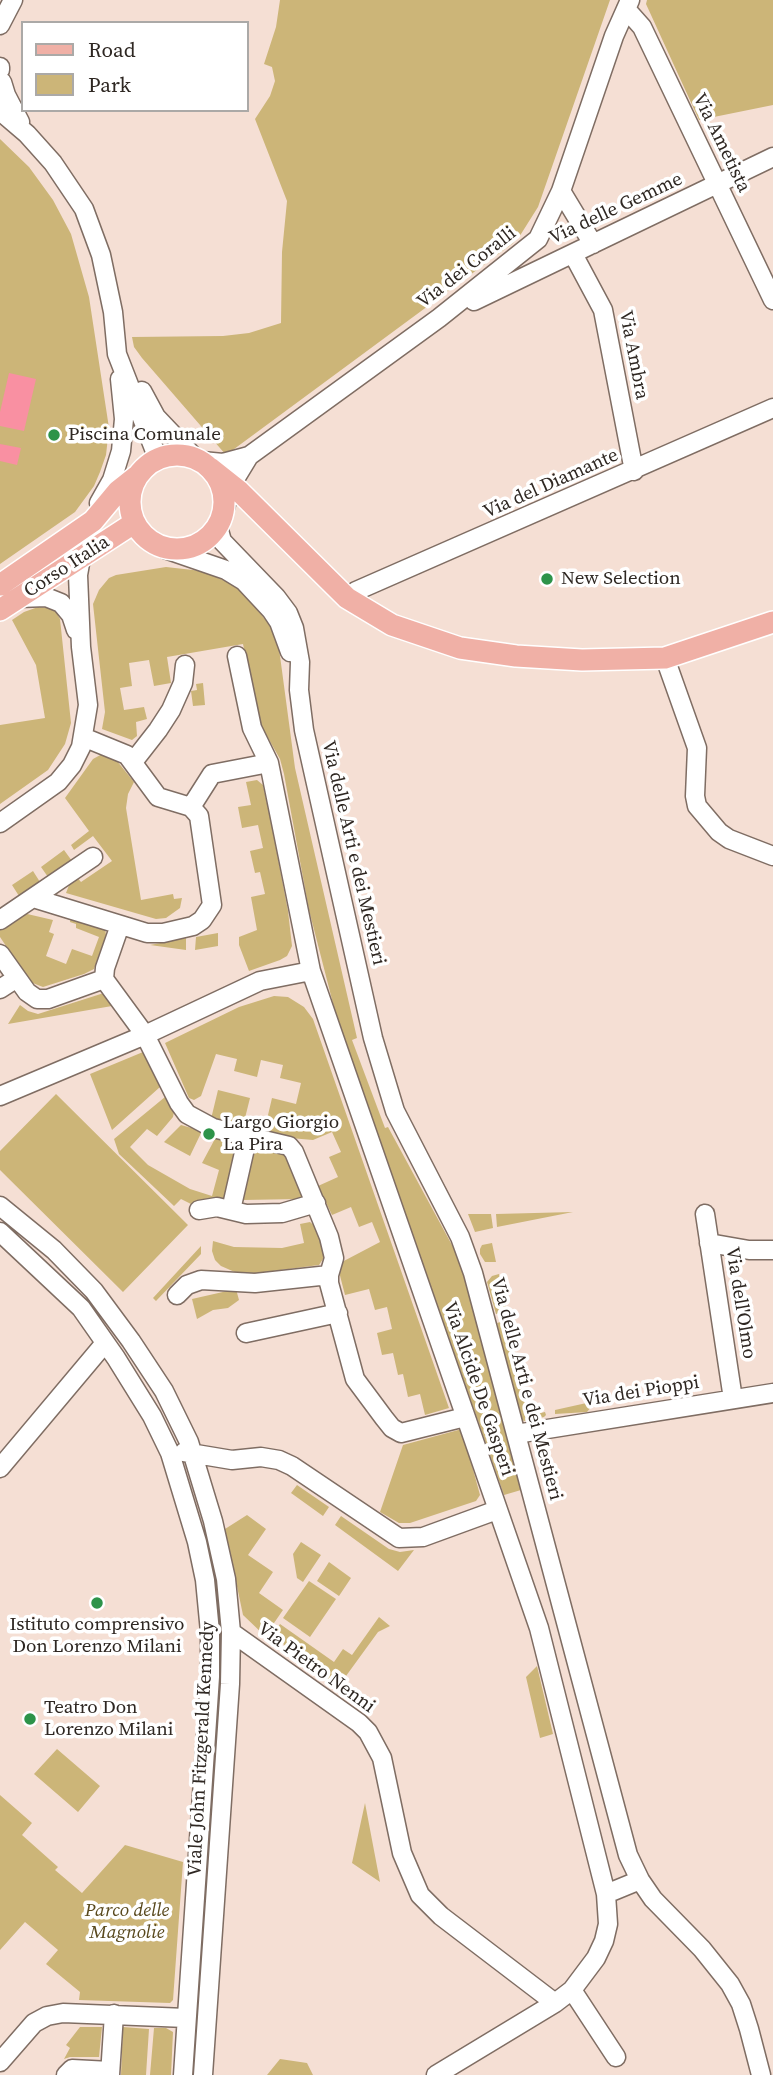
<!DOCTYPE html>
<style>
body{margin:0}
#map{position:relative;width:773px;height:2075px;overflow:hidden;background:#f5dfd4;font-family:"Source Serif 4",serif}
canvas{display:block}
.legend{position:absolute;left:21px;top:21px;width:228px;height:91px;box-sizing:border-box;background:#fff;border:2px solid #aba9a7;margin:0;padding:9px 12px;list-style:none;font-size:21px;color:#2e2722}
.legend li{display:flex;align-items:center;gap:14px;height:35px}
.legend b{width:35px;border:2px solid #aba9a7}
</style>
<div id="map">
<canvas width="773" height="2075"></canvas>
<ul class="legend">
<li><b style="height:9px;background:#f0b0a6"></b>Road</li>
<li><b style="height:19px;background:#ccb578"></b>Park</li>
</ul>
</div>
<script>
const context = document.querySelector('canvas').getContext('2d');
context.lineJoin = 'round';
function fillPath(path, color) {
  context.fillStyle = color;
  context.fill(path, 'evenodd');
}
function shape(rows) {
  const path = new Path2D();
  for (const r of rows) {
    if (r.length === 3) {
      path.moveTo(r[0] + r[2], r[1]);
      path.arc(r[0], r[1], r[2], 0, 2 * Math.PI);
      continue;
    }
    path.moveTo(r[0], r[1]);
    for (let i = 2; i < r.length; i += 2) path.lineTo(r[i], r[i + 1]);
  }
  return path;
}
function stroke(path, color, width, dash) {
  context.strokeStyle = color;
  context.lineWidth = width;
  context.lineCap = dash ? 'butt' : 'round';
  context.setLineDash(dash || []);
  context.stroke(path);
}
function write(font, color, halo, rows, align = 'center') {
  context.font = font + ' "Source Serif 4",serif';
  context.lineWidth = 7;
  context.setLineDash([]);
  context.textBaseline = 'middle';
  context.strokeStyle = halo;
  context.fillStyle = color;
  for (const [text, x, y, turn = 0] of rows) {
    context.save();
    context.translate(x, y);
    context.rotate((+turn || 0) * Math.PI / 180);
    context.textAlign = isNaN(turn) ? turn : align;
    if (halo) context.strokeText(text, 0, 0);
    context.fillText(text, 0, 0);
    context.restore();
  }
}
const green = shape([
 [280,0,610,0,538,207,521,234,512,244,226,455,142,358,134,347,132,337,223,336,249,333,281,323,282,252,287,201,255,119,270,96,275,81,272,67,264,64,276,27],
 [647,0,773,0,773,105,699,120,646,4],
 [0,139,29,167,53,200,71,234,89,297,109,428,106,455,100,472,94,486,75,512,0,564],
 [166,567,202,571,232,584,245,595,269,624,278,641,295,768,357,1038,352,1040,385,1128,388,1127,459,1258,521,1490,504,1495,337,1019,309,910,284,774,280,759,259,722,243,644,167,657,171,683,154,686,149,660,129,663,132,686,120,688,124,710,144,707,147,719,136,722,137,736,132,740,102,729,105,712,93,604,99,590,109,578,116,575],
 [38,607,54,608,60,619,71,723,65,744,48,770,0,804,0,725,45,718,36,665,12,620,24,612],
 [203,683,205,705,193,706,191,691,197,690,196,684],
 [104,753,113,756,134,782,128,794,126,808,141,900,173,894,174,899,182,898,180,908,166,918,156,919,66,893,71,880,76,876,81,882,112,861,93,836,74,850,71,845,89,831,65,798,93,759],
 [257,780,263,785,271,822,288,911,292,946,287,956,280,960,249,971,239,945,239,937,257,930,251,897,265,894,260,872,255,873,250,851,263,848,258,825,242,828,238,807,251,805,246,782],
 [64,850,72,861,48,877,41,867],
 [33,871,40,882,19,896,12,885],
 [23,913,53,920,49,932,54,934,46,956,66,964,72,949,92,956,99,937,76,928,76,924,70,922,71,916,105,928,106,935,94,969,84,974,43,987,30,982,0,937,0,929],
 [218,933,218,946,195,950,196,937],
 [186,938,186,950,150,945],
 [107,992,124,1018,121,1020,112,1006,8,1024,20,1005,28,1011,38,1014],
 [274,996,288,997,304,1007,313,1019,449,1408,425,1415,420,1394,408,1397,403,1374,398,1375,393,1353,382,1355,377,1333,392,1329,387,1307,375,1310,369,1289,345,1295,338,1268,340,1263,380,1242,372,1222,359,1227,351,1207,332,1215,318,1186,338,1177,329,1157,341,1152,332,1132,313,1140,290,1138,264,1132,272,1098,296,1104,301,1083,280,1078,283,1065,261,1060,257,1077,234,1071,237,1059,216,1054,201,1096,194,1100,189,1098,165,1043,239,1007],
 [143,1052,160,1087,112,1130,90,1074],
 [218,1090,250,1098,243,1126,211,1119],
 [56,1094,188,1225,123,1292,0,1170,0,1151],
 [165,1097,174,1112,173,1117,157,1136,147,1129,130,1147,148,1165,190,1189,212,1196,219,1170,202,1163,217,1135,239,1142,225,1198,221,1201,193,1205,181,1199,174,1206,119,1154,114,1139],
 [181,1125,202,1131,190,1156,164,1142],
 [253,1146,279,1151,285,1154,302,1196,299,1199,243,1200],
 [573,1212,497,1227,496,1214],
 [468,1214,491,1214,493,1228,475,1232],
 [310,1222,317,1228,323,1249,323,1259,319,1265,258,1273,237,1273,221,1266,215,1260,212,1251,213,1241,234,1247,282,1248,304,1243,300,1224],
 [492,1243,496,1262,485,1262,480,1254,480,1249,482,1245],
 [201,1246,201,1254,156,1301,153,1298],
 [499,1274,507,1312,496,1314,487,1282,492,1276],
 [236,1289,239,1300,228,1308,213,1310,197,1319,192,1299],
 [508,1320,528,1416,545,1412,546,1415,544,1417,524,1421,521,1419,497,1323],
 [591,1402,592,1406,587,1412,555,1414,555,1410],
 [462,1429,480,1495,476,1501,410,1523,399,1523,380,1512,403,1445],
 [297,1485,329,1507,323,1516,291,1493],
 [247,1515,266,1529,248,1555,273,1572,259,1593,283,1610,265,1636,243,1615,225,1529],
 [341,1516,389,1549,400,1552,414,1550,398,1571,335,1525],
 [301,1542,321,1555,303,1582,297,1578,293,1554],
 [329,1562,351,1578,339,1596,317,1581],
 [309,1581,336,1599,310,1637,283,1618],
 [379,1617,390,1626,378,1632,338,1687,295,1657,297,1654,272,1636,280,1624,334,1662,343,1649,352,1655],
 [537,1666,553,1734,540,1738,526,1677],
 [57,1749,100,1786,78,1812,34,1774],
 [0,1795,32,1823,22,1835,58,1867,55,1870,82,1893,125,1845,183,1862,173,2000,170,2003,79,2000,80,1992,46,1964,58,1950,25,1922,0,1950],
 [365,1803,380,1882,352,1863],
 [80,2027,102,2027,99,2057,70,2057,64,2059,70,2048,66,2045],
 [123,2027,149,2029,146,2075,121,2075],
 [154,2028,166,2028,173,2032,171,2075,150,2075],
 [280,2059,307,2063,313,2075,267,2075]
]);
const water = shape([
 [9,373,36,379,24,431,0,426,0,412],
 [0,444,21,448,17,465,0,461]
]);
const minor = shape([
 [626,9,642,27,773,300],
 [0,25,13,0],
 [0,67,0,70],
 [2,82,6,95,20,122],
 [0,111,27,134,53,163,84,209,101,255,113,312,117,354,158,459],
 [561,191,593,244],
 [573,254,603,310,634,471],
 [474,301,773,157],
 [142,391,156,417,195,458],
 [202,461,223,463,249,456,439,318,538,239,561,191,614,36,630,0],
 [99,503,112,480,121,451,124,419,120,379],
 [224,511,232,484,249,456],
 [218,527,222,541,276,597,288,613,294,628,300,662,299,690,304,730,373,1038,395,1111,460,1237,473,1273,628,1855,640,1880,653,1899,702,1949,730,1984,741,2004,749,2029,761,2075],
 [165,549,226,570,244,581,271,610,279,622,290,652],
 [19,598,46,597,61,603,71,615,76,630],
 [347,598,356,591,773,408],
 [237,656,252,728,269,763,311,971],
 [665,658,697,748,695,796,697,806,719,832,729,839,773,856],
 [133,762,158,730,171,710,183,683,185,665],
 [191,807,212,774,269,763],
 [0,823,58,782,72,765,81,747,88,705,81,647,78,575,81,558],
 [33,898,147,933,163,933,193,926,202,920,212,905,199,816,191,807,158,797,127,755,83,737],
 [0,920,93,857],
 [0,954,27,992,37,999,48,999,104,979,145,1035,179,1103,187,1114,213,1128,289,1146,294,1152,329,1237,334,1258,329,1275,329,1283,355,1379,384,1418,392,1428,401,1433,465,1417],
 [104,979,105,968,120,925],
 [0,989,17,978],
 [0,1096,145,1035,260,981,311,971,539,1628,606,1894,608,1924,604,1941,596,1958,572,1990,555,2003,436,2075],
 [0,1206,54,1250,94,1291,131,1341,164,1391,189,1442,213,1521,226,1579,231,1632,230,1684,203,2075],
 [199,1210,217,1207,246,1214,282,1213,316,1203],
 [231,1210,248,1135],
 [705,1214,733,1399],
 [0,1232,81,1308,116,1358,152,1416,170,1453,197,1542,205,1580,210,1632,210,1677,183,2075],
 [709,1243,749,1250,773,1250],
 [177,1295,187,1285,201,1280,255,1283,329,1275],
 [246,1333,338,1313],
 [516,1434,773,1393],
 [184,1452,232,1460,261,1457,279,1460,292,1466,399,1538,423,1537,497,1510],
 [0,1468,105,1343],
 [231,1632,359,1723,368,1732,382,1758,402,1853,420,1895,441,1916,555,2003],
 [606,1894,640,1880],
 [572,1990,616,2057],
 [0,2062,34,2023,47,2016,63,2013,186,2018],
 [66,2075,72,2069,110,2071],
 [110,2075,114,2014]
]);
const major = shape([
 [177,502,47],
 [210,468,239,491,347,598,392,625,460,648,516,656,582,660,665,658,773,622],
 [0,585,93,521,118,491,137,476],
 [0,610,134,523]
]);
const markers = [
 [54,435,7,"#2d9349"],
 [547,579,7,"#2d9349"],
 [209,1134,7,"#2d9349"],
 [97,1603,7,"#2d9349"],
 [30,1719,7,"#2d9349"]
];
const streetNames = [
 ["Via Ametista",721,143,64],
 ["Via delle Gemme",616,209,-25],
 ["Via dei Coralli",467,268,-38],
 ["Via Ambra",633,355,79],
 ["Via del Diamante",551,484,-24],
 ["Corso Italia",67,567,-33],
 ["Via delle Arti e dei Mestieri",353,853,77],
 ["Via dell'Olmo",740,1303,81],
 ["Via Alcide De Gasperi",478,1389,71],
 ["Via delle Arti e dei Mestieri",526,1389,75],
 ["Via dei Pioppi",641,1392,-9],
 ["Via Pietro Nenni",316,1668,36],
 ["Viale John Fitzgerald Kennedy",202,1749,-87]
];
const poiNames = [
 ["Piscina Comunale",68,435],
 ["New Selection",561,579],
 ["Largo Giorgio",223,1123],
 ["La Pira",223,1145],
 ["Istituto comprensivo",97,1625,"center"],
 ["Don Lorenzo Milani",97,1647,"center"],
 ["Teatro Don",44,1708],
 ["Lorenzo Milani",44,1730]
];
const parkNames = [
 ["Parco delle",127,1911],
 ["Magnolie",127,1933]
];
fillPath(green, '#ccb578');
fillPath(water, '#f990a2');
stroke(minor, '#7f6d63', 21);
stroke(major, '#fff', 24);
stroke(minor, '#fff', 18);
stroke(major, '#f0b0a6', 21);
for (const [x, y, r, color] of markers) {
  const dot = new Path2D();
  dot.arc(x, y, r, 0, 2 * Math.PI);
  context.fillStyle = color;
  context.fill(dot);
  stroke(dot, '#fff', 2.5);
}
write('19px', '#2e2722', '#fff', streetNames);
write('19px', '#2e2722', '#fff', poiNames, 'left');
write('italic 19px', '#59491e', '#fff', parkNames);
</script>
